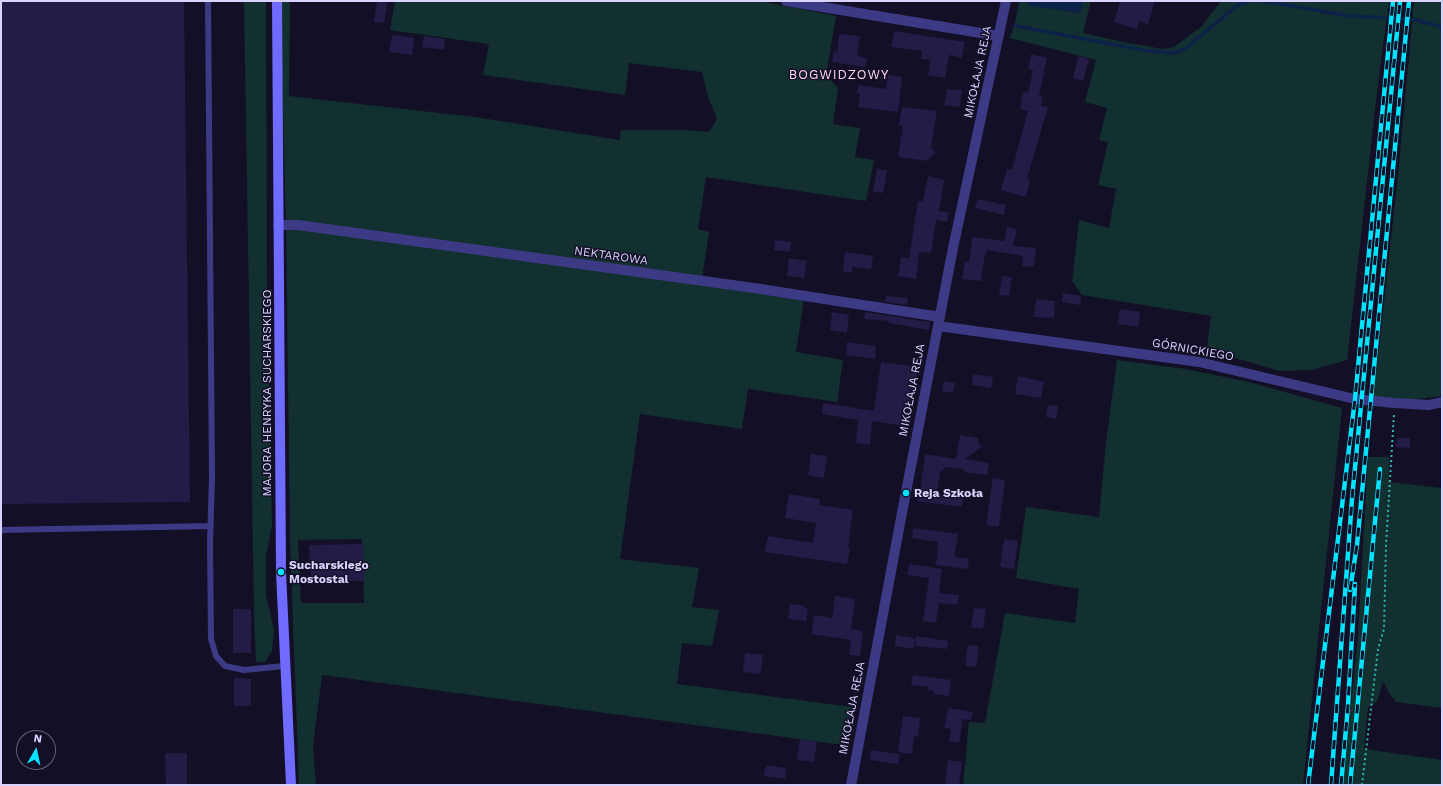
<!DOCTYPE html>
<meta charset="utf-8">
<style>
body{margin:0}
#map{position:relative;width:1443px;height:786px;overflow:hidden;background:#130f26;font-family:"Work Sans",sans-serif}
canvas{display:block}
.frame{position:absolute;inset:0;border:2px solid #d9d4ff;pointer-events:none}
.north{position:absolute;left:16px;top:730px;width:40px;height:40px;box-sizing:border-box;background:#130f26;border:1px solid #625e7d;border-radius:50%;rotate:9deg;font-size:11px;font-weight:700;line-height:16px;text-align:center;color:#d9d4ff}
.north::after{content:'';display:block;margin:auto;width:14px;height:18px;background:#00e5ff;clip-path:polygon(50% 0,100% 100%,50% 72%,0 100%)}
</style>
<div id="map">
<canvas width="1443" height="786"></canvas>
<div class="frame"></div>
<div class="north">N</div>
</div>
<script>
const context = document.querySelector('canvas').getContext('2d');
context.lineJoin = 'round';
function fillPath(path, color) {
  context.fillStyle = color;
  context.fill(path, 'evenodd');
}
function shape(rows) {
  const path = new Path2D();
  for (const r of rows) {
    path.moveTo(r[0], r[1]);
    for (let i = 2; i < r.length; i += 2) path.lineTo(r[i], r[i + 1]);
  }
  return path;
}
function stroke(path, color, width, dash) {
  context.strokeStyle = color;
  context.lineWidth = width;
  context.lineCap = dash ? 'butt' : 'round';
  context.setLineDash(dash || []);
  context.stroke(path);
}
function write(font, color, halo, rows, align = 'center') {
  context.font = font + ' "Work Sans",sans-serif';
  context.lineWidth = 3;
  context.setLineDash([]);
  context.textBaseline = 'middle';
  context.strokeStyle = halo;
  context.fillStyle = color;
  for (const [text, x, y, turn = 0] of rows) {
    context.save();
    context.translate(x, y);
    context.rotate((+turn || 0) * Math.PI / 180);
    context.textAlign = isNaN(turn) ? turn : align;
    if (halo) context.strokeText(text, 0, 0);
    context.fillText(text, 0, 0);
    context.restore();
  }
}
const green = shape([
 [244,1,266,1,267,289,272,525,266,556,266,595,274,630,272,651,265,662,256,662,254,614],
 [280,1,290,1,289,96,475,117,620,140,621,130,685,130,709,132,717,119,708,97,702,72,629,63,625,95,483,75,489,44,390,30,395,1,760,1,836,16,826,75,838,88,833,124,860,128,855,157,874,160,866,201,706,177,698,229,709,232,702,278,805,292,796,352,843,360,837,402,748,389,742,429,640,414,620,559,699,568,692,607,719,610,712,646,682,643,677,684,852,707,844,745,322,675,313,746,316,785,299,785,290,540,286,221],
 [362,539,364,603,301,603,298,540],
 [1019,1,1029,1,1028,4,1080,13,1083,1,1091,1,1083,33,1123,42,1163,49,1174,47,1201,27,1221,1,1389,1,1378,84,1347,360,1312,370,1280,371,1232,357,1206,356,1211,316,1082,295,1072,281,1079,220,1109,228,1116,189,1098,185,1108,142,1099,140,1107,108,1085,102,1096,60,1010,38,1016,19],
 [1414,1,1442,1,1442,396,1408,400,1372,396,1379,348,1398,176],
 [1117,360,1186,369,1249,382,1342,408,1303,785,963,785,969,722,985,723,1005,613,1075,623,1079,589,1016,578,1026,507,1099,517,1106,442],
 [1368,457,1389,457,1389,482,1442,488,1442,708,1396,702,1389,693,1383,681,1377,702,1368,707,1364,749,1442,760,1442,785,1343,785,1358,635]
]);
const water = shape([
 [1029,1,1083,1,1080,13,1031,6,1028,4]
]);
const stream = shape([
 [1254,1,1270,2,1349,16,1413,19,1442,27],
 [1016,26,1148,51,1174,53,1185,49,1235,7,1249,1]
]);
const building = shape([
 [1,1,184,1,190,502,1,504],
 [377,1,388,1,384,23,374,22],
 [1120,1,1155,1,1148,24,1139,21,1137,29,1114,22],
 [894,31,965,42,962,58,949,55,945,78,928,75,930,60,921,59,922,51,891,47],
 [839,34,860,36,857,56,867,58,865,67,832,62,834,52,837,53],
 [392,35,414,38,412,55,389,52],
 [424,36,445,39,444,50,422,47],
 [1031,54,1047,58,1039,96,1043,97,1041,106,1048,107,1028,175,1028,179,1030,180,1026,197,1001,190,1007,169,1012,170,1028,111,1020,109,1023,92,1028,93,1033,70,1028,69],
 [1078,56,1089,59,1083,81,1073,78],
 [888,75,902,77,898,112,858,107,860,94,857,94,858,85,886,89],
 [947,89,962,90,960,107,944,105],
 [902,107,937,111,931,147,936,153,929,158,929,161,898,157,903,126,899,125],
 [877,169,887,170,883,193,873,192],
 [928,176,944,180,939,211,949,212,947,222,936,220,931,253,920,252,919,253,916,279,898,276,901,257,909,258,918,201,923,202],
 [978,199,1006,205,1004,215,975,208],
 [1007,227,1017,229,1013,246,1036,248,1034,267,1022,266,1023,256,987,250,986,255,985,255,981,281,962,279,965,261,969,262,972,237,1004,241],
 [775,240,791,242,790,252,774,250],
 [845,252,873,256,871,269,852,267,852,273,843,271],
 [789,258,807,261,804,278,787,276],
 [1002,276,1012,277,1009,296,999,295],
 [1063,293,1081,296,1080,305,1062,302],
 [886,296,908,298,907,305,885,302],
 [1036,299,1055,301,1054,318,1034,317],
 [1120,309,1140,312,1138,327,1118,324],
 [832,312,849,315,847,333,830,330],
 [865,312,930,322,929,330,889,323,889,321,864,319],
 [847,342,876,346,875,359,846,355],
 [881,362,918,367,909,427,872,421,870,445,856,443,858,420,822,414,823,403,874,411],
 [973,374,993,377,991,388,972,385],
 [1018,376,1044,382,1041,398,1015,394],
 [944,381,955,383,953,393,942,391],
 [1048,405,1058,406,1056,419,1046,417],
 [960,435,979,438,978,442,982,447,965,459,989,463,987,475,964,472,964,469,944,467,943,471,940,471,937,493,963,498,962,507,917,501,919,490,920,491,925,454,956,459],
 [1397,438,1410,438,1410,448,1396,447],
 [811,454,827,456,824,478,808,475],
 [993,478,1005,480,999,527,986,525],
 [789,494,820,499,819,505,853,510,848,548,850,548,847,564,765,552,768,536,813,543,816,523,785,518],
 [913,528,958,534,954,557,969,559,968,569,936,565,938,542,912,538],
 [1004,539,1018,541,1014,569,1000,567],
 [363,544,364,581,311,582,309,545],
 [909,564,942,569,939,593,959,595,957,605,939,603,936,623,923,621,929,578,907,575],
 [835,596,855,599,851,629,863,631,860,656,849,655,851,640,812,634,814,615,832,618],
 [790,604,804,606,804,608,808,609,806,621,788,619],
 [974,608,986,609,983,629,971,627],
 [233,609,251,609,251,653,233,653],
 [896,635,915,638,914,649,895,646],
 [916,636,948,641,947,649,915,646],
 [968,645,979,646,976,667,965,666],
 [745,653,763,655,760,674,743,672],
 [913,675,951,680,949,696,934,694,934,691,928,690,928,687,911,685],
 [234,678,251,679,251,706,234,706],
 [948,708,973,712,971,720,963,719,959,743,949,741,951,729,944,728],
 [903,716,920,718,918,737,914,736,912,754,898,752],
 [800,739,817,742,814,762,797,760],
 [871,750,900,754,898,764,870,760],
 [165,753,187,753,187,785,166,785],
 [948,760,962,762,959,785,945,784],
 [766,765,786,768,785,779,764,776]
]);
const path = shape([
 [1362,785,1378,649,1384,629,1386,545,1394,414]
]);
const lane = shape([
 [208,1,212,477,210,542,211,639,216,656,225,666,244,670,284,666],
 [1,530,211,526]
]);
const street = shape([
 [786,1,999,36],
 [278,225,298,225,754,288,940,317],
 [938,326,1199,362,1355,399,1394,403,1429,405,1442,402],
 [851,785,901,518,953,248,1006,1]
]);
const secondary = shape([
 [277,1,281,572,291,785]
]);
const rail = shape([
 [1350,590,1357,545,1409,1],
 [1308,785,1355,399,1393,1],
 [1331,785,1352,499,1400,1],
 [1341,785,1348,706,1355,584],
 [1350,785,1380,469]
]);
const markers = [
 [906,493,4,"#00e5ff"],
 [281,572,4,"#00e5ff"]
];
const streetNames = [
 ["MIKOŁAJA REJA",978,72,-78],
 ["NEKTAROWA",611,256,8],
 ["GÓRNICKIEGO",1193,350,10],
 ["MIKOŁAJA REJA",912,390,-79],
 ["MAJORA HENRYKA SUCHARSKIEGO",267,393,-90],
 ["MIKOŁAJA REJA",852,708,-79]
];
const poiNames = [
 ["Reja Szkoła",914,493],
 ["Sucharskiego",289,565],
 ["Mostostal",289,579]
];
const neighbourhoodNames = [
 ["BOGWIDZOWY",839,75]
];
fillPath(green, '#12302f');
fillPath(water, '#0c2248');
stroke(stream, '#0c2248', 3.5);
fillPath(building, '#241b47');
stroke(path, '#2fb8b0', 2, [2, 3]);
stroke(lane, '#3d3a85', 6);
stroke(street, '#3d3a85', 10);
stroke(secondary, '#6f6bff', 10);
stroke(rail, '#00e5ff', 4.5);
stroke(rail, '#130f26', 3, [9]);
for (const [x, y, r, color] of markers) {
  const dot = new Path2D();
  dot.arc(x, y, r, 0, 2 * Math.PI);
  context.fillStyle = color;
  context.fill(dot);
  stroke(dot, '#130f26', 1.5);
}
write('12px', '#d9d4ff', '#130f26', streetNames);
write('bold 12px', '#d9d4ff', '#130f26', poiNames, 'left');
context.letterSpacing = '1px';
write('13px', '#ffd6f0', '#130f26', neighbourhoodNames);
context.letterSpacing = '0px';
</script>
